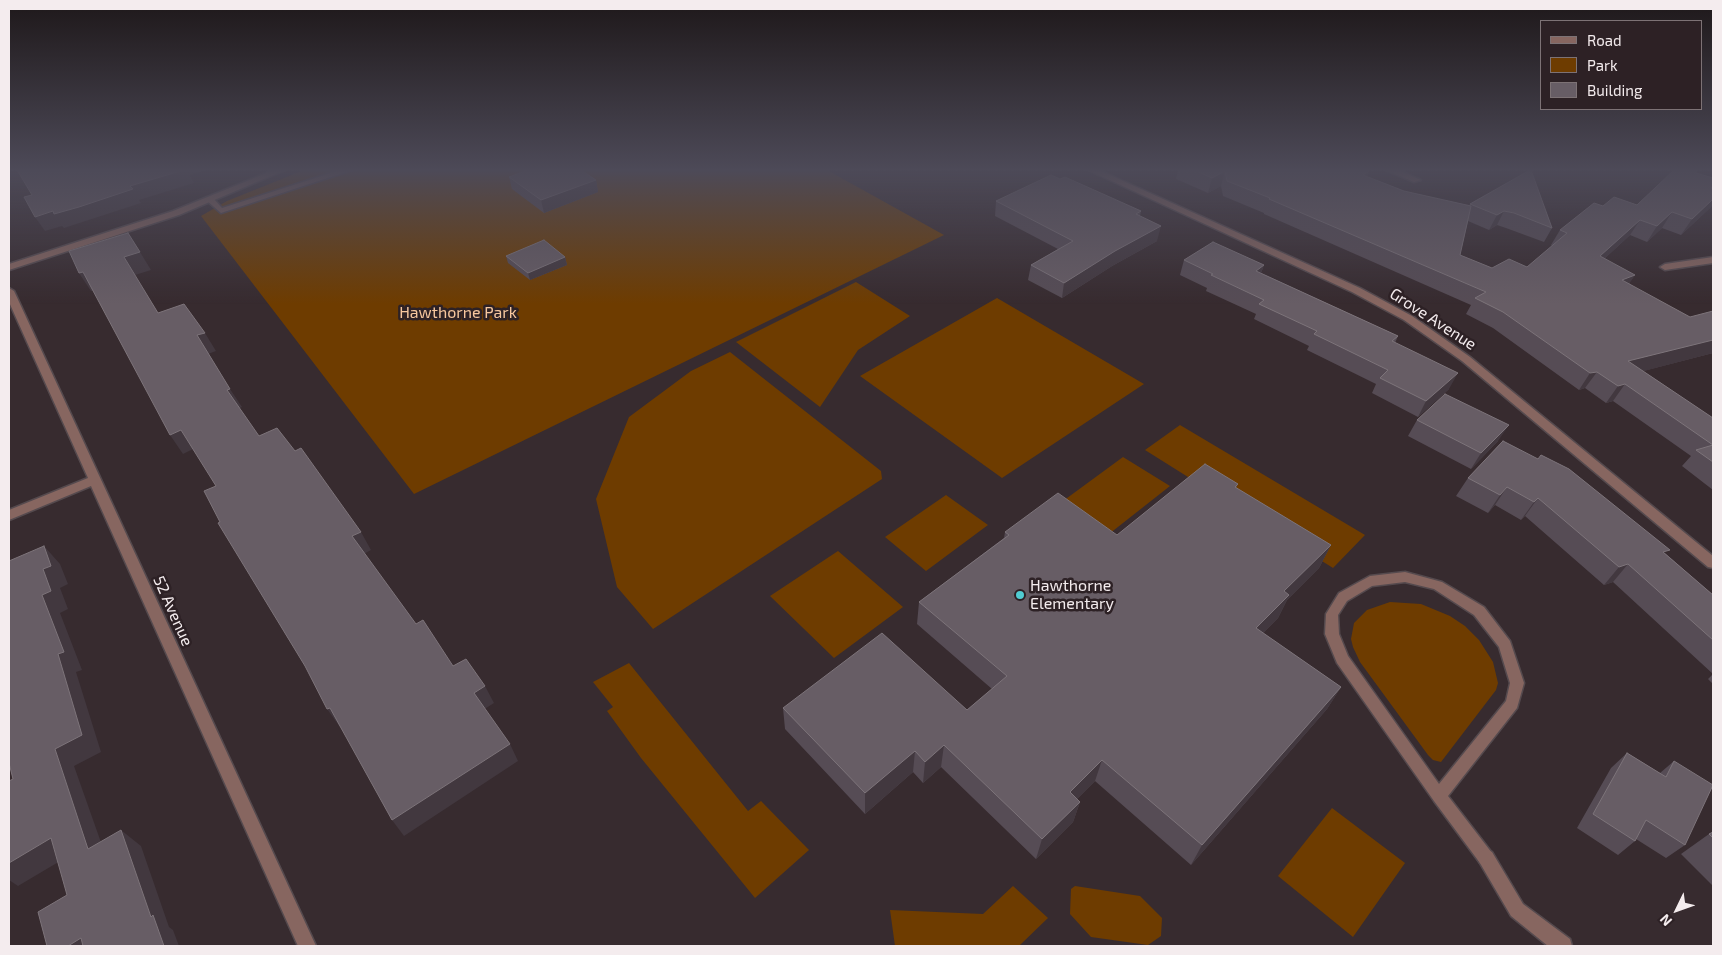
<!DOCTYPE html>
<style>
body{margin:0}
#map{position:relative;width:1722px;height:955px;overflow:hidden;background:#372b2f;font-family:"Exo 2",sans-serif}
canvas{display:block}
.frame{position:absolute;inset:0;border:10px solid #f4ecee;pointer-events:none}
.legend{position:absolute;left:1540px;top:20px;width:162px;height:90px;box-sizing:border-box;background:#2d2125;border:1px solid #7d7275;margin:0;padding:6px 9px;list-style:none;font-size:15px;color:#f4ecee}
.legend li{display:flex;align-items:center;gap:10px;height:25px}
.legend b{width:25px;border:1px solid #7d7275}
.north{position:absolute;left:1652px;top:885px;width:50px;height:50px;-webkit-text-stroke:4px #2d2125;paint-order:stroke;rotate:228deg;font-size:14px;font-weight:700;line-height:20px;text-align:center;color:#f4ecee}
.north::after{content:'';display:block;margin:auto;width:18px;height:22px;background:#f4ecee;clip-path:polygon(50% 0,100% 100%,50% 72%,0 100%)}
</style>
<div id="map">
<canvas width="1722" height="955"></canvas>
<div class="frame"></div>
<ul class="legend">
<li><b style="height:6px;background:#876660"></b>Road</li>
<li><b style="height:14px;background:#6e3c00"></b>Park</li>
<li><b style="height:14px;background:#675d65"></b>Building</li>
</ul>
<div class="north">N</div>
</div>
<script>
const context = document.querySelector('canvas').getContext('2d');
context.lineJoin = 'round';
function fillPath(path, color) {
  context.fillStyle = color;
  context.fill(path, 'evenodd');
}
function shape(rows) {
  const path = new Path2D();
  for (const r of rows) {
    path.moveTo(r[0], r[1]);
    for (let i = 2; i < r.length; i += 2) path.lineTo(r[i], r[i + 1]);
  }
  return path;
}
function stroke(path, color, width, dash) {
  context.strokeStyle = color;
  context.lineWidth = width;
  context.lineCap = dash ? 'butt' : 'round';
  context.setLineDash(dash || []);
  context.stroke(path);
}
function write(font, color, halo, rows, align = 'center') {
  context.font = font + ' "Exo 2",sans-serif';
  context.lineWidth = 5;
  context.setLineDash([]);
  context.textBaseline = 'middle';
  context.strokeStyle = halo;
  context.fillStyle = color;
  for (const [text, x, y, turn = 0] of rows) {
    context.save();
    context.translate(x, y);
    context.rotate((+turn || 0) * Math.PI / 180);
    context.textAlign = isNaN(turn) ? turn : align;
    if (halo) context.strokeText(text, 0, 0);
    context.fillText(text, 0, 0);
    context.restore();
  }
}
const green = shape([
 [304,170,827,170,944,235,414,494,201,216,227,201],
 [856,282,910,316,858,350,820,407,736,342],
 [997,298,1144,384,1002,478,860,376],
 [730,352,881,471,882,479,653,629,617,587,596,499,629,417,691,371],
 [1180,425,1365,535,1333,568,1145,450],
 [1123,457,1170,486,1109,534,1063,501],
 [946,495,988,525,926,571,885,537],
 [838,551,903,607,834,658,770,596],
 [1390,602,1421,604,1450,616,1465,626,1479,640,1493,662,1498,683,1496,690,1441,762,1433,760,1428,755,1360,662,1353,647,1351,639,1354,623,1367,610],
 [629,663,748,811,761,801,809,850,755,898,641,758,607,711,613,707,593,682],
 [1332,808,1405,863,1353,937,1278,876],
 [1013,886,1048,918,1020,945,895,946,890,910,983,914],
 [1075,886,1140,896,1162,918,1161,936,1148,945,1091,937,1070,914,1071,889]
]);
const lane = shape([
 [340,170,352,170,221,213,205,199,212,197,222,208,340,170],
 [1405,572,1442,582,1484,607,1510,641,1524,683,1517,708,1448,796,1492,853,1494,858,1492,863,1486,866,1480,863,1434,801,1337,663,1325,634,1326,614,1339,593,1370,576,1405,572],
 [1405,582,1434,589,1474,615,1499,647,1510,683,1506,701,1439,784,1348,656,1339,634,1338,615,1347,601,1372,586,1405,582]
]);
const street = shape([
 [274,170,285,170,179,215,9,270,9,264,173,211,274,170],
 [1088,170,1099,170,1360,288,1412,316,1470,357,1713,556,1713,568,1708,567,1462,361,1404,320,1352,292,1088,170],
 [1386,170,1398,170,1421,180,1414,182,1386,170],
 [1713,257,1713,263,1665,270,1660,267,1665,264,1713,257],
 [9,288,14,291,316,946,298,946,91,486,9,520,9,510,88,478,9,302,9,288],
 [1486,849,1492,852,1523,904,1570,939,1572,946,1548,946,1511,916,1477,858,1480,852,1486,849]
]);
const wall = shape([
 [1178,170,1367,170,1369,171,1367,177,1404,191,1469,206,1470,204,1530,170,1552,228,1544,242,1506,228,1497,225,1489,230,1468,221,1460,255,1492,268,1527,267,1552,246,1551,245,1560,230,1603,206,1637,205,1696,173,1713,178,1713,203,1711,207,1681,235,1662,228,1647,242,1630,235,1604,259,1635,275,1629,283,1713,353,1643,371,1713,418,1713,490,1682,466,1691,456,1613,401,1606,403,1585,388,1579,390,1493,328,1466,314,1471,305,1264,214,1264,213,1223,196,1221,186,1208,193,1176,179],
 [509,177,596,180,598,192,544,213,512,189],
 [1060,179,1141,211,1140,216,1157,241,1112,266,1062,298,1028,280,1031,265,1058,249,995,216,996,201],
 [506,256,565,257,567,265,530,280,508,263],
 [1184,260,1264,265,1261,273,1398,336,1395,343,1449,389,1418,417,1372,393,1376,384,1307,350,1309,346,1254,319,1256,314,1206,291,1207,288,1180,275],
 [1417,420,1498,441,1471,469,1408,436],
 [1503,441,1666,554,1713,595,1713,684,1708,679,1713,674,1613,582,1604,585,1525,516,1521,520,1495,505,1488,513,1456,496,1468,478],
 [1238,484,1236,488,1331,545,1319,568,1287,600,1278,618,1263,633,1341,687,1327,709,1191,865,1095,781,1077,799,1080,802,1073,822,1036,859,941,767,923,783,913,772,865,814,785,729,783,708,967,710,992,689,917,624,919,602,1004,538,1005,532,1117,535],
 [1627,753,1660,773,1674,761,1685,845,1666,858,1636,839,1635,841,1618,855,1577,828,1611,768],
 [1713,832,1713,886,1681,854,1709,834]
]);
const shadedWall = shape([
 [184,170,206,170,190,175,194,183,139,200,141,203,64,228,62,226,45,231,35,217,130,186],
 [1225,171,1221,186,1208,193,1212,178],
 [1369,171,1363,186,1363,175],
 [596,180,598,192,544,213,541,200],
 [1713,199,1713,203,1711,207,1681,235,1692,219],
 [1504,211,1497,225,1489,230,1497,215],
 [1672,212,1662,228,1647,242,1657,226],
 [1640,220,1630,235,1590,272,1600,256],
 [1161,226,1157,241,1112,266,1062,298,1064,283,1115,251],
 [140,252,151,270,135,275,124,257],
 [565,257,567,265,530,280,528,273],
 [1264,265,1258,280,1256,271],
 [83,272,95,290,91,291,79,273],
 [1635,275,1624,291,1622,280],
 [205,333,216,351,208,354,197,335],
 [1713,340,1713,353,1617,378,1628,361],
 [1597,372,1585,388,1579,390,1590,373],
 [1458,373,1449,389,1418,417,1426,401],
 [1625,384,1613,401,1606,403,1618,386],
 [230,389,242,407,238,409,227,390],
 [1509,425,1498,441,1471,469,1481,453],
 [181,430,193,449,183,454,170,435],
 [1507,487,1495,505,1488,513,1500,495],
 [1538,498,1525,516,1521,520,1534,502],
 [361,532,371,550,362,555,352,536],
 [1331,545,1319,568,1287,600,1278,618,1245,651,1256,628,1284,591],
 [44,546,60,564,68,584,60,588,68,609,60,613,82,670,76,672,101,752,74,766,109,865,88,849,55,749,58,654,42,595],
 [1628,564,1613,582,1604,585,1619,567],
 [485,686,494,703,483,710,474,693],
 [1341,687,1327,709,1191,865,1202,845],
 [330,708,343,725,340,727,327,709],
 [510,744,518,761,404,836,392,820],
 [944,745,941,767,923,783,925,762],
 [915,751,913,772,865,814,865,793],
 [1102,760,1095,781,1063,813,1070,792],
 [1080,802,1073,822,1036,859,1042,839],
 [121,830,141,846,169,927,173,930,179,946,164,946,151,917],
 [51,838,72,854,18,886,9,880,9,863],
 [81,938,93,946,68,946]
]);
const building = shape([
 [17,170,184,170,130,186,133,189,79,207,54,214,53,211,35,217,24,197,32,195,17,170],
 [528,170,581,170,596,180,541,200,509,177,528,170],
 [1194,170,1367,170,1369,171,1363,175,1404,191,1471,206,1460,255,1492,268,1509,259,1527,267,1567,233,1560,230,1594,203,1603,206,1614,197,1637,205,1674,170,1696,170,1696,173,1713,178,1713,186,1711,188,1713,189,1713,199,1692,219,1672,212,1657,226,1640,220,1600,256,1635,275,1622,280,1690,317,1713,311,1713,340,1628,361,1713,418,1713,462,1696,450,1713,445,1625,384,1618,386,1597,372,1590,373,1503,312,1475,298,1486,292,1269,199,1270,198,1227,181,1225,171,1212,178,1194,170],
 [1530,170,1531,170,1552,228,1514,213,1504,211,1497,215,1470,204,1530,170],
 [1051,175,1060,179,1065,177,1141,211,1136,214,1161,226,1115,251,1064,283,1031,265,1073,241,996,201,1051,175],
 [128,233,140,252,124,257,158,313,184,304,205,333,197,335,230,389,227,390,259,436,277,428,295,451,301,448,361,532,352,536,416,624,423,620,453,666,466,659,485,686,474,693,510,744,392,820,330,708,327,709,305,666,218,523,220,522,204,491,216,486,181,430,170,435,83,272,79,273,69,251,128,233],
 [544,240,565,257,528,273,506,256,544,240],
 [1213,242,1264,265,1256,271,1398,336,1392,341,1458,373,1426,401,1380,378,1388,370,1314,334,1317,331,1259,304,1264,300,1211,275,1213,274,1184,260,1213,242],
 [1445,394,1509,425,1481,453,1417,420,1445,394],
 [1503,441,1538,459,1541,455,1569,469,1670,550,1663,552,1713,595,1713,640,1628,564,1619,567,1538,498,1534,502,1507,487,1500,495,1468,478,1503,441],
 [1205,464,1238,484,1235,487,1331,545,1284,591,1289,595,1256,628,1341,687,1202,845,1102,760,1070,792,1080,802,1042,839,944,745,925,762,915,751,865,793,783,708,882,633,967,710,1007,676,919,602,1009,535,1005,532,1058,493,1117,535,1205,464],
 [44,546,51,566,43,569,51,591,42,595,64,652,58,654,82,735,55,749,88,849,121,830,151,917,153,915,164,946,83,946,81,938,68,946,47,946,38,912,67,895,51,838,9,863,9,781,13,779,9,763,9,561,44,546],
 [1627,753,1666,777,1674,761,1713,785,1685,845,1646,820,1635,841,1593,814,1627,753],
 [1713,832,1713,838,1709,834,1713,832]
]);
const markers = [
 [1020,595,5,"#51ccd2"]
];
const parkNames = [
 ["Hawthorne Park",458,313]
];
const streetNames = [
 ["Grove Avenue",1433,319,33],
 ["52 Avenue",173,611,66]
];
const poiNames = [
 ["Hawthorne",1030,586],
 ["Elementary",1030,604]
];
fillPath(green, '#6e3c00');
stroke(lane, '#554a4e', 3);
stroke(street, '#554a4e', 3);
fillPath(lane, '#876660');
fillPath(street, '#876660');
fillPath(wall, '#564c55');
fillPath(shadedWall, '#42383f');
fillPath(building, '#675d65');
stroke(building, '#7d747a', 1);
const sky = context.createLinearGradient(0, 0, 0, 304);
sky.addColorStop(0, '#1e181a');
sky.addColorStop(0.56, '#4d4a58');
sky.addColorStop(1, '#4d4a5800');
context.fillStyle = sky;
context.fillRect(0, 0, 1722, 304);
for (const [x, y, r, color] of markers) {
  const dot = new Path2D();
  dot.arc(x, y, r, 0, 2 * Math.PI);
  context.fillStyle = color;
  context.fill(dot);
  stroke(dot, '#2d2125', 2);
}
write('16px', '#f7c79e', '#2d2125', parkNames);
write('16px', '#f4ecee', '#2d2125', streetNames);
write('16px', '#f4ecee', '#2d2125', poiNames, 'left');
</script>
